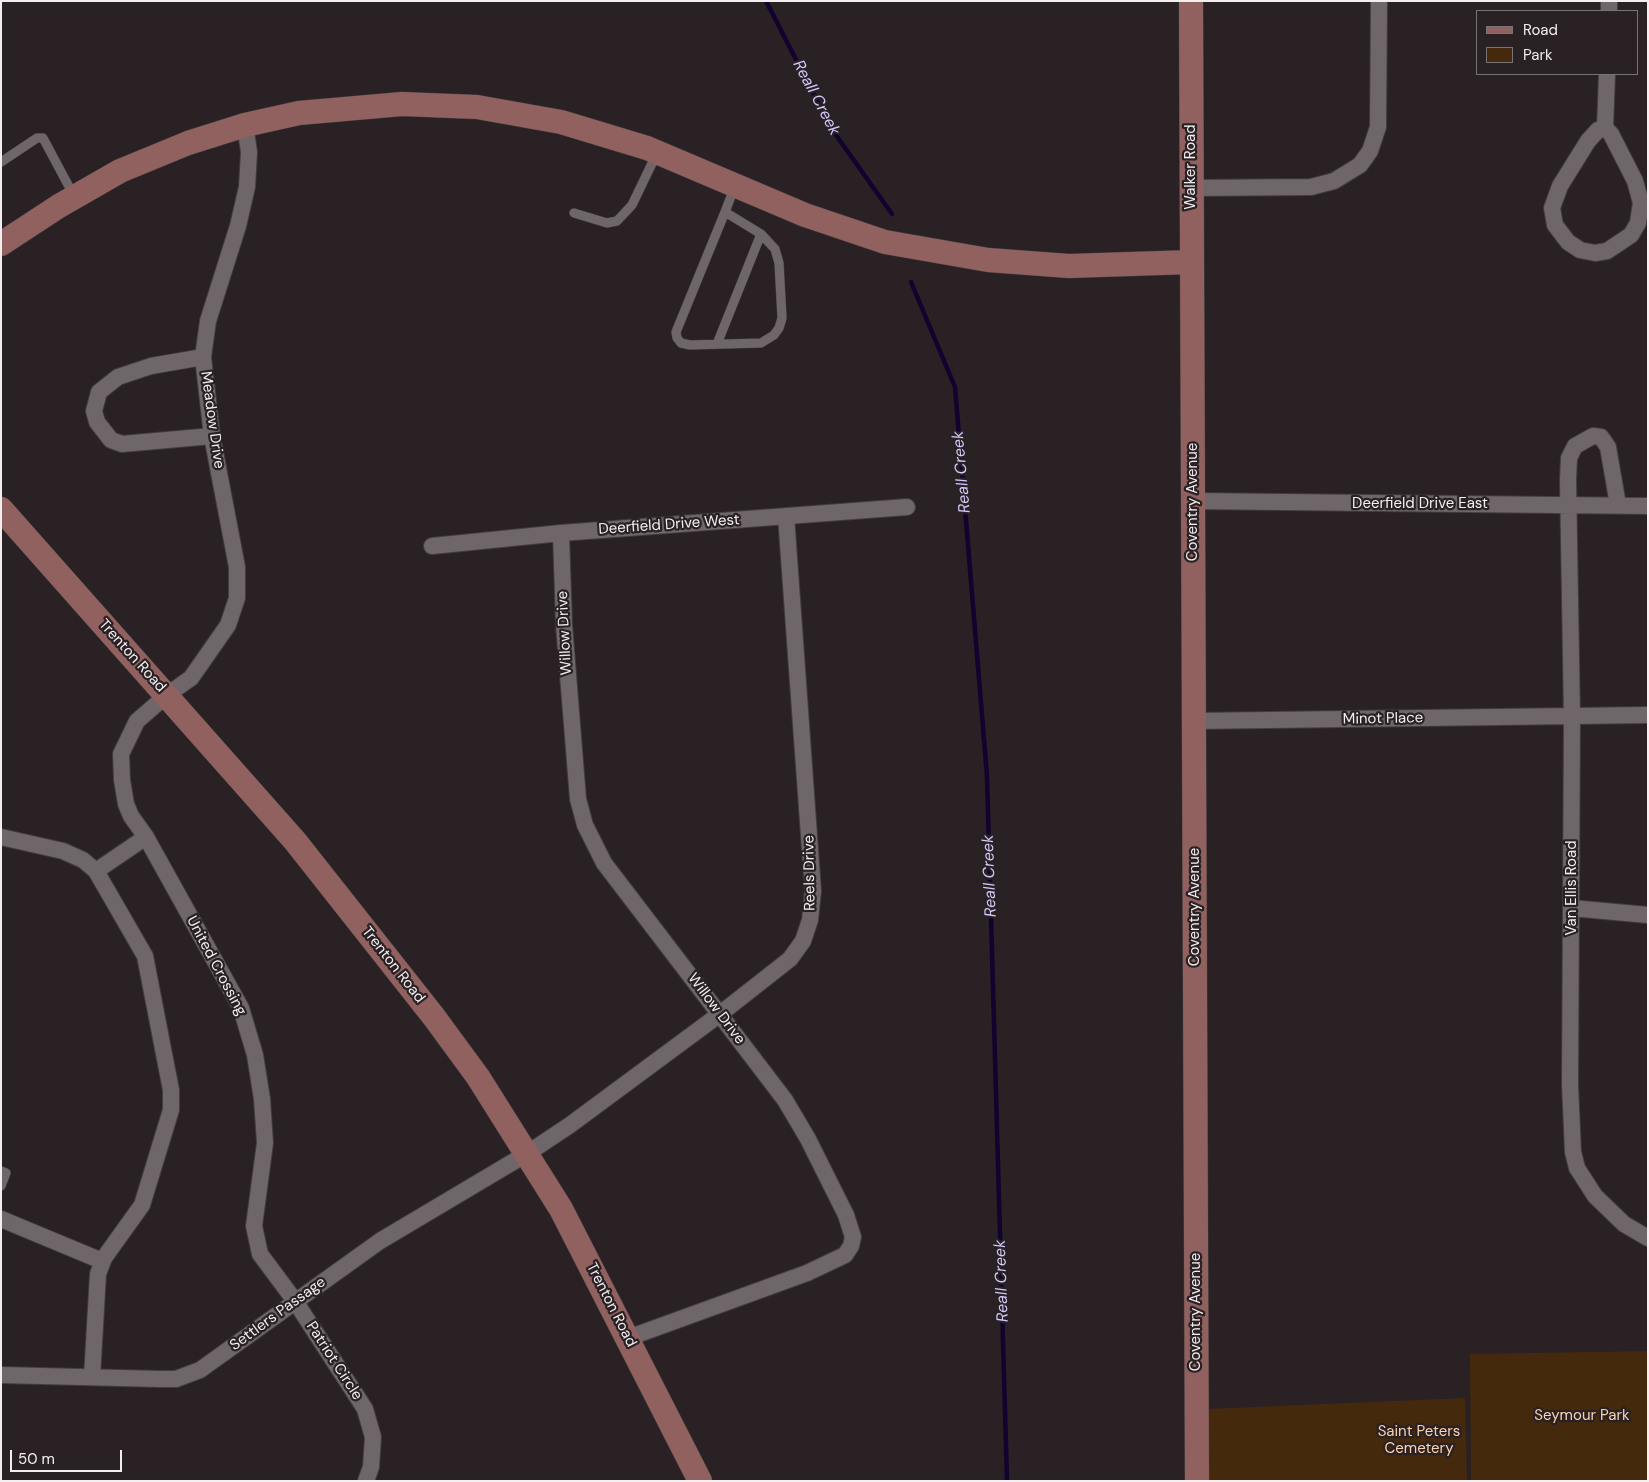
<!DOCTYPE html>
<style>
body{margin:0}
#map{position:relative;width:1649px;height:1482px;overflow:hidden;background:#292124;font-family:"DM Sans",sans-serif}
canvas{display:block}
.frame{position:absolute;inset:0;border:2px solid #f4eef0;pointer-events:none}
.legend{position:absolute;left:1476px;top:10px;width:162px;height:65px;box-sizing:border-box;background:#292124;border:1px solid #7a7376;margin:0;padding:6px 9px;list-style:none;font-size:15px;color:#f4eef0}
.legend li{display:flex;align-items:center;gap:10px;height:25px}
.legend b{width:25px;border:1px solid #7a7376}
.scale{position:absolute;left:10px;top:1450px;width:112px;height:22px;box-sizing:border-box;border:2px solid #f4eef0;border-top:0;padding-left:6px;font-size:15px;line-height:18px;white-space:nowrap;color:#f4eef0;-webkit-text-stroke:4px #292124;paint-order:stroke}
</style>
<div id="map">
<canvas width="1649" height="1482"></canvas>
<div class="frame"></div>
<ul class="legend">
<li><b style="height:6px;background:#90615e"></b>Road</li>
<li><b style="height:14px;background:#44290d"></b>Park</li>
</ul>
<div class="scale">50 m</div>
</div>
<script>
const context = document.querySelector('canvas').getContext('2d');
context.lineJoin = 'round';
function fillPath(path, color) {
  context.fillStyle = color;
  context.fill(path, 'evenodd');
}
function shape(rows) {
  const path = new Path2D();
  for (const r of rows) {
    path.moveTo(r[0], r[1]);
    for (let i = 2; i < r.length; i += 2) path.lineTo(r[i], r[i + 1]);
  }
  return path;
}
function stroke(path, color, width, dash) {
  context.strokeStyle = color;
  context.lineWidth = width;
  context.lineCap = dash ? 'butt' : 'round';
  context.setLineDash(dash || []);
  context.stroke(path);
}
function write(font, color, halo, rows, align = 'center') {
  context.font = font + ' "DM Sans",sans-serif';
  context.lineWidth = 4.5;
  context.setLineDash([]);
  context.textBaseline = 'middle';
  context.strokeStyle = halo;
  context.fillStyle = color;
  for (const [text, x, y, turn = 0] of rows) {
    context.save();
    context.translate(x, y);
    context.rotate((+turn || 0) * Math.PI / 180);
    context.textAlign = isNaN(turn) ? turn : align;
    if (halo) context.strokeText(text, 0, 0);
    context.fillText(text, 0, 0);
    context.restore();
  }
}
const green = shape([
 [1648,1351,1648,1481,1471,1481,1470,1354],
 [1465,1398,1467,1481,1209,1481,1207,1409]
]);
const stream = shape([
 [766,1,831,128,892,214],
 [911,282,955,387,987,776,1007,1481]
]);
const lane = shape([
 [1,162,37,138,43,138,74,196],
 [725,212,761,234,775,249,779,263,782,318,779,328,774,335,761,343,690,345,681,343,677,338,676,332,725,212,735,186],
 [574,213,607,223,617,221,632,205,657,153],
 [717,344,761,234],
 [1,1171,6,1173,1,1186]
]);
const street = shape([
 [1609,11,1609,1],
 [245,125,249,152,247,187,238,226,208,321,203,357,212,436,237,567,237,598,228,625,191,678,167,695,137,721,121,754,122,780,126,804,131,816,146,837,241,1008,255,1055,262,1099,265,1143,254,1226,260,1254,295,1301,365,1409,373,1437,371,1467,366,1481],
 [1605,128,1611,134,1635,181,1641,203,1638,223,1631,235,1607,251,1595,253,1580,250,1568,242,1555,225,1552,208,1560,186,1588,141,1598,130,1605,128],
 [1605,128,1607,74],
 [1191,188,1311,187,1334,181,1360,165,1370,151,1378,127,1379,1],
 [203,357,151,366,118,377,99,392,94,411,97,422,111,440,122,444,212,436],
 [1192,501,1648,506],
 [1618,505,1608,447,1601,437,1593,436,1575,446,1569,458,1568,480,1572,717,1570,1085,1573,1152,1577,1168,1595,1196,1624,1224,1648,1238],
 [561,533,564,625,578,799,585,825,604,863,785,1100,808,1139,846,1215,853,1237,851,1246,845,1255,807,1273,628,1338],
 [432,546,561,533,907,507],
 [1194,721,1648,715],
 [1,837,63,851,83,860,96,871,145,956,171,1090,171,1110,142,1205,104,1258,98,1274,92,1377],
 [96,871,146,837],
 [1571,908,1648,915],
 [1,1219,102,1261],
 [1,1375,160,1379,176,1379,200,1370,380,1241,528,1153,570,1125,720,1014,790,959,803,941,810,920,813,891,786,516]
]);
const secondary = shape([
 [1191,1,1197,1481],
 [1,244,59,206,120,171,188,143,245,125,299,113,402,104,477,107,561,122,647,148,805,215,885,242,988,260,1069,266,1192,262],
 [1,509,295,841,434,1017,478,1077,561,1209,700,1481]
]);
const streetNames = [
 ["Walker Road",1191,167,-90],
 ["Meadow Drive",212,420,82],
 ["Coventry Avenue",1193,502,-90],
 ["Deerfield Drive East",1420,504],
 ["Deerfield Drive West",669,525,-4],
 ["Willow Drive",565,633,-93],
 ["Trenton Road",132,656,48],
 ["Minot Place",1383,719,-1],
 ["Reels Drive",810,873,-91],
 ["Van Ellis Road",1572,888,-90],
 ["Coventry Avenue",1195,907,-90],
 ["Trenton Road",393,965,52],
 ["United Crossing",216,966,62],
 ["Willow Drive",716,1009,53],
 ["Trenton Road",611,1305,63],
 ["Coventry Avenue",1196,1312,-90],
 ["Settlers Passage",278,1314,-36],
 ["Patriot Circle",334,1361,57]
];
const parkNames = [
 ["Seymour Park",1582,1416],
 ["Saint Peters",1419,1432],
 ["Cemetery",1419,1449]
];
const waterNames = [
 ["Reall Creek",816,98,62],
 ["Reall Creek",962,472,-95],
 ["Reall Creek",990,876,-92],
 ["Reall Creek",1002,1281,-92]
];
fillPath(green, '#44290d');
stroke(stream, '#12022e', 4.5);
stroke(lane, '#433d3f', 10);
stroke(street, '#433d3f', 18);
stroke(secondary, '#433d3f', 25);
stroke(lane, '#6f6669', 9);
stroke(street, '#6f6669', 16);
stroke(secondary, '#90615e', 24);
write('15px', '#f4eef0', '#292124', streetNames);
write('15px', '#fdd3ae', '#292124', parkNames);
write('italic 16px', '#d2cafb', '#292124', waterNames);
</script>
